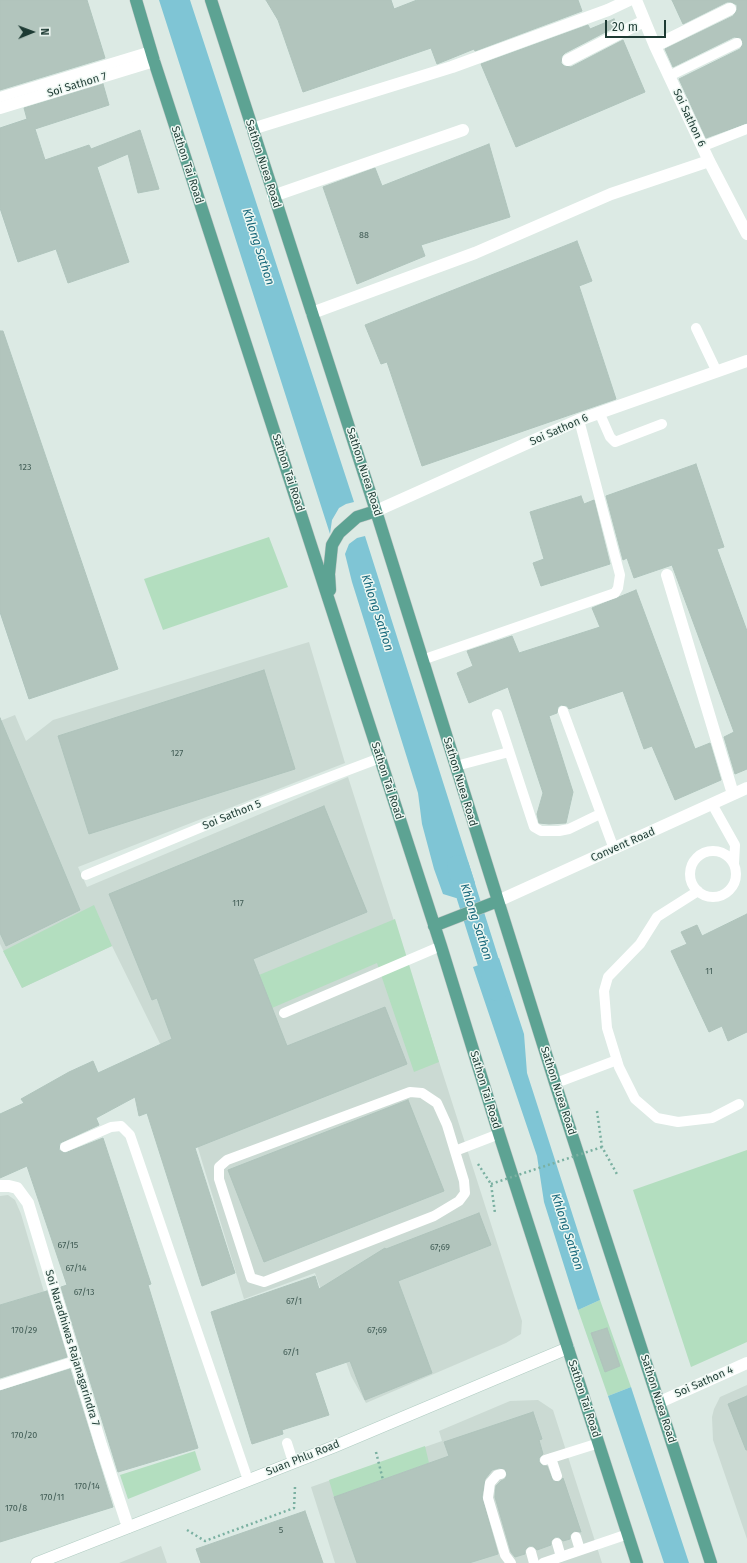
<!DOCTYPE html>
<style>
body{margin:0}
#map{position:relative;width:747px;height:1563px;overflow:hidden;background:#dceae4;font-family:"Fira Sans",sans-serif}
canvas{display:block}
.north{position:absolute;left:12px;top:12px;width:40px;height:40px;-webkit-text-stroke:3px #edf7f2;paint-order:stroke;rotate:89deg;font-size:11px;font-weight:700;line-height:16px;text-align:center;color:#1d3a33}
.north::after{content:'';display:block;margin:auto;width:14px;height:18px;background:#1d3a33;clip-path:polygon(50% 0,100% 100%,50% 72%,0 100%)}
.scale{position:absolute;left:605px;top:20px;width:61px;height:18px;box-sizing:border-box;border:2px solid #1d3a33;border-top:0;padding-left:5px;font-size:12px;line-height:14px;white-space:nowrap;color:#1d3a33;-webkit-text-stroke:3px #edf7f2;paint-order:stroke}
</style>
<div id="map">
<canvas width="747" height="1563"></canvas>
<div class="north">N</div>
<div class="scale">20 m</div>
</div>
<script>
const context = document.querySelector('canvas').getContext('2d');
context.lineJoin = 'round';
function fillPath(path, color) {
  context.fillStyle = color;
  context.fill(path, 'evenodd');
}
function shape(rows) {
  const path = new Path2D();
  for (const r of rows) {
    if (r.length === 3) {
      path.moveTo(r[0] + r[2], r[1]);
      path.arc(r[0], r[1], r[2], 0, 2 * Math.PI);
      continue;
    }
    path.moveTo(r[0], r[1]);
    for (let i = 2; i < r.length; i += 2) path.lineTo(r[i], r[i + 1]);
  }
  return path;
}
function stroke(path, color, width, dash) {
  context.strokeStyle = color;
  context.lineWidth = width;
  context.lineCap = dash ? 'butt' : 'round';
  context.setLineDash(dash || []);
  context.stroke(path);
}
function write(font, color, halo, rows, align = 'center') {
  context.font = font + ' "Fira Sans",sans-serif';
  context.lineWidth = 3;
  context.setLineDash([]);
  context.textBaseline = 'middle';
  context.strokeStyle = halo;
  context.fillStyle = color;
  for (const [text, x, y, turn = 0] of rows) {
    context.save();
    context.translate(x, y);
    context.rotate((+turn || 0) * Math.PI / 180);
    context.textAlign = isNaN(turn) ? turn : align;
    if (halo) context.strokeText(text, 0, 0);
    context.fillText(text, 0, 0);
    context.restore();
  }
}
const built = shape([
 [309,642,345,763,78,867,87,887,348,777,522,1321,521,1334,506,1343,366,1403,351,1376,315,1273,244,1299,176,1076,112,946,22,988,0,944,0,721,15,715,26,741,53,720],
 [8,1195,15,1200,21,1214,44,1292,0,1305,0,1196],
 [747,1385,747,1539,713,1440,712,1417,714,1409,720,1397],
 [538,1400,553,1410,602,1563,335,1563,311,1487,442,1441,439,1431,510,1401],
 [161,1546,167,1563,119,1563]
]);
const green = shape([
 [269,537,288,587,163,630,144,579],
 [94,905,112,946,22,988,3,951],
 [395,919,439,1062,414,1072,377,963,272,1008,259,975],
 [747,1150,747,1342,691,1367,633,1190],
 [600,1300,631,1387,608,1396,578,1310],
 [425,1446,429,1463,334,1497,329,1480],
 [195,1451,201,1470,128,1499,120,1475]
]);
const water = shape([
 [159,0,190,0,354,502,346,504,339,508,332,520,330,534],
 [365,536,475,883,464,897,456,898,443,894,434,869,422,824,418,793,352,582,345,554,349,544,357,538],
 [499,958,524,1034,527,1073,600,1300,578,1310,544,1202,537,1156,473,967],
 [631,1387,689,1563,664,1563,608,1396]
]);
const canal = shape([
 [458,866,497,990]
]);
const building = shape([
 [0,0,87,0,105,58,0,90,0,0],
 [266,0,391,0,394,9,417,0,578,0,582,11,475,51,474,49,437,64,431,48,303,92,278,20,266,0],
 [672,0,747,0,747,123,706,138,679,79,740,49,743,44,741,38,734,37,673,67,665,49,733,16,737,10,737,5,731,2,727,2,683,24,672,0],
 [614,19,617,26,565,53,562,56,561,63,564,66,571,67,623,40,645,92,516,147,481,64,588,25,590,29,614,19],
 [103,84,109,105,35,129,45,160,89,145,91,149,140,130,159,189,138,193,128,154,97,167,129,262,68,283,56,249,18,262,0,208,0,128,27,119,24,108,103,84],
 [489,144,510,217,421,245,425,256,357,284,323,187,375,168,382,186,489,144],
 [577,241,592,281,579,286,616,399,422,466,387,362,381,364,365,325,577,241],
 [0,331,3,331,118,669,29,699,0,612,0,331],
 [696,464,724,547,717,549,747,631,747,769,735,774,724,737,734,732,672,565,634,578,627,558,623,560,606,496,696,464],
 [581,496,584,504,594,500,610,564,541,586,533,563,544,559,530,512,581,496],
 [636,590,695,749,710,743,721,780,675,800,652,746,644,749,623,691,569,709,567,706,561,705,558,707,557,713,549,716,573,792,566,823,549,824,539,823,537,814,543,793,508,687,469,703,457,673,473,666,467,651,512,636,519,653,600,627,592,608,636,590],
 [264,670,295,769,89,834,58,736,264,670],
 [0,718,80,910,6,946,0,933,0,718],
 [324,806,367,912,253,959,287,1046,385,1007,407,1064,195,1148,235,1273,202,1286,147,1113,139,1116,135,1097,96,1118,99,1125,60,1143,59,1150,65,1153,103,1138,151,1284,148,1285,198,1448,118,1472,61,1287,67,1285,27,1166,0,1178,0,1114,24,1103,21,1099,69,1072,93,1061,98,1073,172,1039,157,998,152,1000,109,894,324,806],
 [747,914,747,1032,728,1041,722,1026,709,1032,671,951,687,944,681,932,697,925,702,936,747,914],
 [408,1100,444,1191,264,1262,228,1170,408,1100],
 [479,1213,491,1245,398,1281,432,1373,365,1400,350,1361,315,1373,329,1415,282,1430,283,1434,252,1444,211,1312,315,1276,319,1289,385,1248,386,1249,479,1213],
 [47,1291,67,1357,0,1378,0,1305,47,1291],
 [607,1328,620,1366,605,1372,591,1333,607,1328],
 [70,1369,113,1507,0,1542,0,1391,70,1369],
 [747,1396,747,1450,746,1450,728,1404,747,1396],
 [533,1412,542,1439,539,1440,543,1454,539,1458,539,1462,543,1466,547,1466,553,1481,559,1482,563,1478,581,1532,574,1531,570,1535,570,1539,563,1541,559,1537,555,1537,551,1541,551,1545,537,1550,533,1546,529,1546,525,1550,525,1554,515,1557,511,1552,495,1497,496,1486,501,1481,505,1479,507,1475,505,1469,499,1468,492,1470,485,1479,482,1497,498,1554,469,1563,357,1563,334,1497,449,1456,444,1442,533,1412],
 [305,1511,323,1563,201,1563,196,1549,305,1511]
]);
const path = shape([
 [597,1111,602,1147,618,1176],
 [478,1164,491,1184,495,1213],
 [376,1452,383,1480],
 [187,1530,205,1541,294,1508,295,1487]
]);
const lane = shape([
 [669,76,737,43],
 [0,97,151,51],
 [704,150,706,145,747,129],
 [696,328,717,372],
 [599,412,610,437,615,442,662,424],
 [422,660,615,593,618,588,620,575,579,420],
 [563,711,614,849],
 [497,714,534,827,541,831,559,831,569,829,600,814],
 [456,766,509,752],
 [712,804,735,845,734,864],
 [713,874,23],
 [86,875,248,808,380,758],
 [698,891,657,917,640,944,608,977,604,991,607,1028,619,1067,635,1099,657,1118,678,1122,712,1118,739,1104],
 [284,1013,441,946],
 [556,1083,617,1060],
 [410,1092,422,1093,437,1103,447,1125,464,1181,465,1193,459,1201,434,1216,264,1282,251,1278,219,1179,219,1167,227,1160,410,1092],
 [65,1147,111,1127,121,1126,130,1135,248,1480],
 [455,1151,499,1134],
 [0,1385,75,1361],
 [287,1443,293,1462],
 [551,1458,557,1476],
 [545,1460,599,1443],
 [501,1474,497,1475,490,1483,488,1498,505,1555,511,1563],
 [576,1537,580,1550],
 [557,1543,561,1557],
 [531,1552,534,1563],
 [543,1563,628,1534]
]);
const street = shape([
 [636,0,655,46,709,161,747,234],
 [655,46,730,9],
 [568,60,644,21],
 [0,108,154,61],
 [252,129,452,67,608,10,629,0],
 [273,196,463,130],
 [312,313,475,253,611,194,709,161],
 [376,511,579,420,747,361],
 [667,575,733,794],
 [498,901,747,788],
 [0,1186,9,1186,17,1188,28,1203,101,1445,128,1527],
 [660,1402,747,1363]
]);
const secondary = shape([
 [37,1563,333,1447,568,1348]
]);
const primary = shape([
 [136,0,154,61,441,946,499,1134,637,1563],
 [211,0,376,511,557,1089,711,1563],
 [330,590,329,574,332,545,339,533,357,517,376,511],
 [434,926,498,901]
]);
const pathBridge = shape([
 [491,1184,602,1147]
]);
const numberNames = [
 ["88",364,235],
 ["123",25,467],
 ["127",177,753],
 ["117",238,903],
 ["11",709,971],
 ["67/15",68,1245],
 ["67;69",440,1247],
 ["67/14",76,1268],
 ["67/13",84,1292],
 ["67/1",294,1301],
 ["170/29",24,1330],
 ["67;69",377,1330],
 ["67/1",291,1352],
 ["170/20",24,1435],
 ["170/14",87,1486],
 ["170/11",52,1497],
 ["170/8",16,1508],
 ["5",281,1530]
];
const streetNames = [
 ["Soi Sathon 7",77,85,-17],
 ["Soi Sathon 6",689,118,65],
 ["Sathon Nuea Road",263,164,72],
 ["Sathon Tai Road",187,165,72],
 ["Soi Sathon 6",559,430,-24],
 ["Sathon Nuea Road",364,472,72],
 ["Sathon Tai Road",288,473,72],
 ["Sathon Tai Road",387,781,72],
 ["Sathon Nuea Road",460,782,73],
 ["Soi Sathon 5",232,815,-22],
 ["Convent Road",623,845,-24],
 ["Sathon Tai Road",485,1090,73],
 ["Sathon Nuea Road",558,1091,72],
 ["Soi Naradhiwas Rajanagarindra 7",72,1348,73],
 ["Soi Sathon 4",704,1382,-24],
 ["Sathon Tai Road",584,1399,72],
 ["Sathon Nuea Road",658,1399,72],
 ["Suan Phlu Road",303,1458,-22]
];
const waterNames = [
 ["Khlong Sathon",258,247,72],
 ["Khlong Sathon",377,613,72],
 ["Khlong Sathon",476,922,72],
 ["Khlong Sathon",567,1232,72]
];
fillPath(built, '#cbdad3');
fillPath(green, '#b3debf');
fillPath(water, '#7fc5d5');
stroke(canal, '#7fc5d5', 22);
fillPath(building, '#b2c5bd');
stroke(building, '#afc4bc', 1);
stroke(secondary, '#afcbc1', 13);
stroke(primary, '#bbc4c2', 13);
stroke(path, '#7ab0a1', 2.5, [2, 3]);
stroke(lane, '#fff', 10);
stroke(street, '#fff', 12);
stroke(secondary, '#fff', 12);
stroke(primary, '#5da393', 12);
stroke(pathBridge, '#7ab0a1', 2.5, [2, 3]);
write('9px', '#425d56', null, numberNames);
write('11px', '#1d3a33', '#edf7f2', streetNames);
write('italic 12px', '#146679', '#edf7f2', waterNames);
</script>
